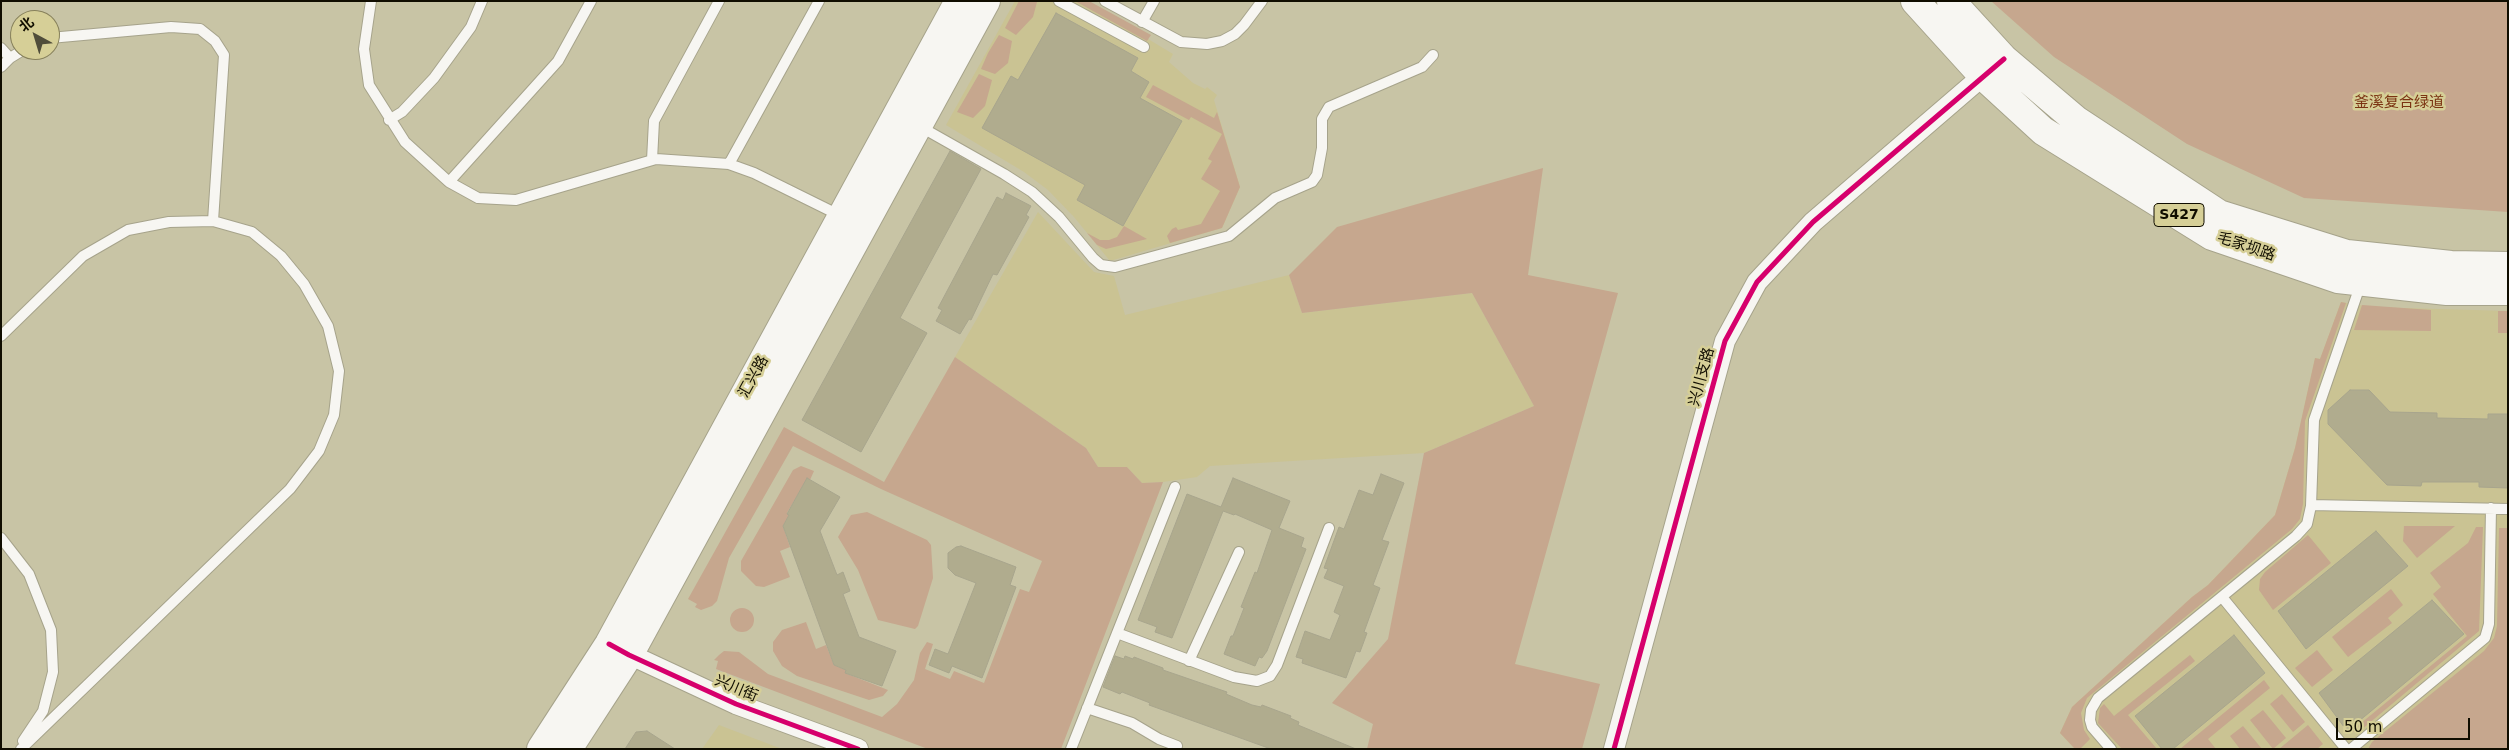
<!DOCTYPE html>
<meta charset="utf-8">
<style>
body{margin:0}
#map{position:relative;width:2509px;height:750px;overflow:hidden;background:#c8c4a5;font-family:"DejaVu Sans","Noto Sans SC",sans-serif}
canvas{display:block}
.frame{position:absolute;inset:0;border:2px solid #100d00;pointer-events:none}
.north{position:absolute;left:10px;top:10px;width:50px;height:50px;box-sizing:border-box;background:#d6cf97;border:1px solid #87815b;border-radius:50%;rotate:321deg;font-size:14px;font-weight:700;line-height:20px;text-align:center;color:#100d00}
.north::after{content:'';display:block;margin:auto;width:18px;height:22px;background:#504d3a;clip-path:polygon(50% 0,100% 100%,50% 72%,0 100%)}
.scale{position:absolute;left:2336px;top:718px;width:134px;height:22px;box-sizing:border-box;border:2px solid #100d00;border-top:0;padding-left:6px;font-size:15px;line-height:18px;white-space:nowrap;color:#100d00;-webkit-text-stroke:4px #d6cf97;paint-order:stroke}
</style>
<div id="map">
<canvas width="2509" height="750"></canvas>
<div class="frame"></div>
<div class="north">北</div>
<div class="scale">50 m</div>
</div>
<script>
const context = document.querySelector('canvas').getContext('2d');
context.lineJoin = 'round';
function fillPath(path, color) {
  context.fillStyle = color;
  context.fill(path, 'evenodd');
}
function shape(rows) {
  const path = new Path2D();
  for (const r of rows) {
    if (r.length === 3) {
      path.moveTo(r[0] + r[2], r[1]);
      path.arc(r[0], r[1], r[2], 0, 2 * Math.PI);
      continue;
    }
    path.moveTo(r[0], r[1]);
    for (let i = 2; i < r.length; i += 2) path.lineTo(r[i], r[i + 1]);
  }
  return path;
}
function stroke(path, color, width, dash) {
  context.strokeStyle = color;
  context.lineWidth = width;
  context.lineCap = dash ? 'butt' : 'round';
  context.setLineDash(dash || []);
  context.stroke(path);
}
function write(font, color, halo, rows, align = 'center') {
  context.font = font + ' "DejaVu Sans","Noto Sans SC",sans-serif';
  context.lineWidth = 5;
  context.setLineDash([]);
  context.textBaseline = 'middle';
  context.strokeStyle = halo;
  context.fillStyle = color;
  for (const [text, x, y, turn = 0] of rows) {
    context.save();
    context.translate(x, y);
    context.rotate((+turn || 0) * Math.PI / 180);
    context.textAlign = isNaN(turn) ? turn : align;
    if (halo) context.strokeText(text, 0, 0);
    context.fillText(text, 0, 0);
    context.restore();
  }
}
const built = shape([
 [1015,1,1085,1,1173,54,1169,62,1193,83,1205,89,1207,87,1217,95,1214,100,1240,187,1222,228,1110,261,1074,217,1048,190,1024,172,946,125],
 [1038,212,1094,272,1114,276,1125,315,1289,275,1302,313,1472,293,1534,406,1424,453,1210,466,1197,477,1163,482,1142,483,1127,467,1098,467,1086,448,955,357],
 [2341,302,2370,307,2508,311,2508,749,2075,749,2060,733,2072,707,2192,597,2208,585,2275,515,2295,448,2315,358,2320,359],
 [719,725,782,749,702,749]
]);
const green = shape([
 [1019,1,1037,2,1033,17,1016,35,1005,28],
 [1075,1,1089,1,1151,35,1147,41],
 [1991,1,2508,1,2508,212,2304,198,2187,144,2054,57],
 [999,35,1012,41,1008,63,995,74,981,69,988,53],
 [979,74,992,80,985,106,973,118,957,112],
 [1153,85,1214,118,1217,112,1240,187,1222,228,1170,243,1167,236,1172,229,1176,227,1178,230,1201,224,1220,191,1201,179,1212,161,1208,159,1222,134,1191,117,1189,120,1146,97],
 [1543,168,1528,275,1618,293,1515,664,1600,684,1582,749,1367,749,1373,724,1332,703,1388,639,1424,453,1534,406,1472,293,1302,313,1289,275,1337,227],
 [1124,226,1147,239,1106,249,1097,245,1087,233,1100,240,1109,240,1117,237],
 [2341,302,2346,303,2305,421,2303,504,2300,519,2292,529,2087,698,2081,713,2084,730,2090,739,2080,749,2075,749,2060,733,2072,707,2192,597,2208,585,2275,515,2295,448,2315,358,2320,359],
 [2362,305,2431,310,2431,331,2354,330],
 [2498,311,2508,311,2508,333,2498,333],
 [955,357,1086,448,1098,467,1127,467,1142,483,1163,482,1061,749,928,749,716,669,718,661,714,660,719,655,724,651,739,652,768,674,882,717,897,704,914,680,920,653,927,642,933,644,925,669,950,679,954,671,984,683,1020,589,1029,592,1042,561,881,489,793,446,729,558,717,601,712,606,701,610,695,607,697,604,688,599,784,427,884,482],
 [801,466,814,471,810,480,807,479,787,513,789,515,783,526,790,547,780,551,790,577,764,587,756,586,741,571,741,561,793,470],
 [867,512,927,540,931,545,933,578,918,626,915,629,878,620,858,570,838,537,851,515],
 [2404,526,2455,526,2417,558,2403,541],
 [2476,527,2483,527,2479,631,2361,730,2349,733,2467,636,2433,594,2441,587,2430,573,2468,543],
 [2499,528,2508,528,2508,749,2368,749,2372,742,2484,651,2494,638,2497,626],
 [2308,535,2331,563,2273,610,2259,590,2260,579,2265,572],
 [2391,589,2403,605,2388,618,2392,623,2348,657,2332,637],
 [742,620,12],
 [806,622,816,649,826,645,834,665,846,670,845,673,888,690,883,696,869,700,797,676,782,666,773,651,773,642,782,630],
 [2317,650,2333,670,2312,687,2295,668],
 [2190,655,2195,661,2128,715,2157,749,2122,749,2098,723,2100,708,2104,704,2114,716],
 [2264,680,2270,688,2208,739,2216,749,2180,749],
 [2282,694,2305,722,2293,732,2270,704],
 [2263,710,2286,738,2273,749,2250,720],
 [2308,725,2323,744,2317,749,2279,749],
 [2243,726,2262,749,2240,749,2230,736]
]);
const building = shape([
 [1056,13,1138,58,1131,71,1149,82,1140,98,1182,121,1123,226,1077,200,1085,185,982,128,1011,76,1018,80,1056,13],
 [950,151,981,169,900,318,927,333,861,452,802,420,950,151],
 [1006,193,1031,206,1026,215,1029,217,997,275,993,274,971,320,969,319,960,334,936,321,942,310,938,308,997,197,1003,200,1006,193],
 [2350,390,2369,390,2390,412,2437,413,2437,418,2488,419,2488,414,2508,414,2508,488,2479,487,2479,482,2422,482,2421,486,2387,485,2328,424,2328,410,2350,390],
 [1381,474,1404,483,1382,540,1389,542,1373,585,1380,588,1364,632,1367,633,1360,652,1356,651,1346,678,1302,663,1303,659,1296,657,1305,631,1330,640,1340,615,1334,612,1344,586,1324,578,1328,569,1324,568,1339,527,1344,529,1359,490,1373,495,1381,474],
 [807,478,840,497,820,531,837,575,843,572,850,591,843,594,859,637,896,651,882,686,845,673,846,670,834,665,783,526,789,515,787,514,807,478],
 [1233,478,1290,501,1279,528,1304,538,1301,547,1306,549,1267,651,1262,658,1259,657,1255,666,1224,654,1231,636,1233,636,1244,608,1241,607,1255,572,1257,573,1272,530,1235,514,1234,515,1223,511,1172,638,1155,632,1157,627,1138,620,1187,494,1221,507,1233,478],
 [2376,531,2408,566,2306,649,2278,611,2376,531],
 [961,546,1016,567,1010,585,1016,587,982,678,952,666,949,673,929,665,935,649,948,654,976,583,955,575,948,568,948,553,956,547,961,546],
 [2432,600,2464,634,2347,731,2319,693,2432,600],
 [2234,635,2265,673,2173,749,2162,749,2135,716,2234,635],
 [1115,656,1124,659,1125,656,1133,659,1134,657,1163,668,1163,670,1227,692,1226,694,1252,705,1261,707,1262,705,1291,716,1290,718,1299,722,1298,725,1356,749,1271,749,1149,705,1150,703,1122,692,1120,694,1103,687,1115,656],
 [647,731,675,749,625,749,636,732,647,731]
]);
const lane = shape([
 [371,1,364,49,369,85,405,142,449,182,558,61,591,1],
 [1059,1,1144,47],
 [1105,1,1181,42,1207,44,1222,41,1235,34,1244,25,1262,1],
 [1142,22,1154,1],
 [50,38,171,27,200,29,215,41,224,55,213,221],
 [1,48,10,58,23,50],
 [1,67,10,58],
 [389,120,402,112,434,78,471,27,482,1],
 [919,126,1004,174,1032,192,1059,217,1093,258,1101,265,1115,267,1229,236,1275,198,1312,182,1317,175,1322,148,1322,119,1329,107,1422,67,1433,55],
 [652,160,654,121,719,1],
 [729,164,819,1],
 [449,182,478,198,516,200,656,159,729,164,754,173,841,216],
 [1,336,83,256,128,230,169,222,213,221,252,232,281,256,304,284,328,326,339,371,334,415,319,451,290,489,21,749],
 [2311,505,2508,509],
 [1,538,29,574,51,630,53,672,43,711,23,741],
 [2222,597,2346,749],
 [1117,633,1234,677,1257,681,1270,676,1277,665,1329,528],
 [1189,661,1239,552],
 [1087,708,1132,723,1159,739,1177,746],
 [1071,749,1175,487],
 [2111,749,2092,727,2090,720,2091,710,2098,698,2296,536,2307,524,2311,506,2314,420,2361,283],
 [2351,749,2485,638,2489,624,2491,508]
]);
const street = shape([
 [618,649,736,704,858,749],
 [1614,749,1725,341,1757,282,1813,222,1992,68]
]);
const secondary = shape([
 [541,749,609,644,959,1],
 [568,749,629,655,986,1]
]);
const primary = shape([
 [1915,1,1983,76,2043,131,2212,236,2338,279,2447,291,2508,291],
 [1951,1,2004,59,2076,120,2219,214,2347,254,2451,265,2508,266]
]);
const cycleway = shape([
 [609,644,629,655,736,704,858,749],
 [1614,749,1725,341,1757,282,1813,222,2004,59]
]);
const shields = [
 [2179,215,50]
];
const shieldNames = [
 ["S427",2179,215]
];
const parkNames = [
 ["釜溪复合绿道",2399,103]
];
const streetNames = [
 ["毛家坝路",2246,247,19],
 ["汇兴路",754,377,-61],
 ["兴川支路",1702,377,-75],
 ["兴川街",736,689,23]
];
fillPath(built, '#cac393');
fillPath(green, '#c6a78e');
fillPath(building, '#b0ac8e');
stroke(building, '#a8a58d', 1);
stroke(lane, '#a6a38b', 12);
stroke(street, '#a6a38b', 22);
stroke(secondary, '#a6a38b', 30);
stroke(primary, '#a6a38b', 30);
stroke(lane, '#f7f6f2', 10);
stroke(street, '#f7f6f2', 20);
stroke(secondary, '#f7f6f2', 28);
stroke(primary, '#f7f6f2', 28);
stroke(cycleway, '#d6006c', 5);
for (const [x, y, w] of shields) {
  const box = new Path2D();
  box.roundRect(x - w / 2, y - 11.5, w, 23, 4);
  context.fillStyle = '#d6cf97';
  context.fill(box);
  stroke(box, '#100d00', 1);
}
write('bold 14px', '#100d00', null, shieldNames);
write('15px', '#7b3312', '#d6cf97', parkNames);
write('15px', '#100d00', '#d6cf97', streetNames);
</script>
